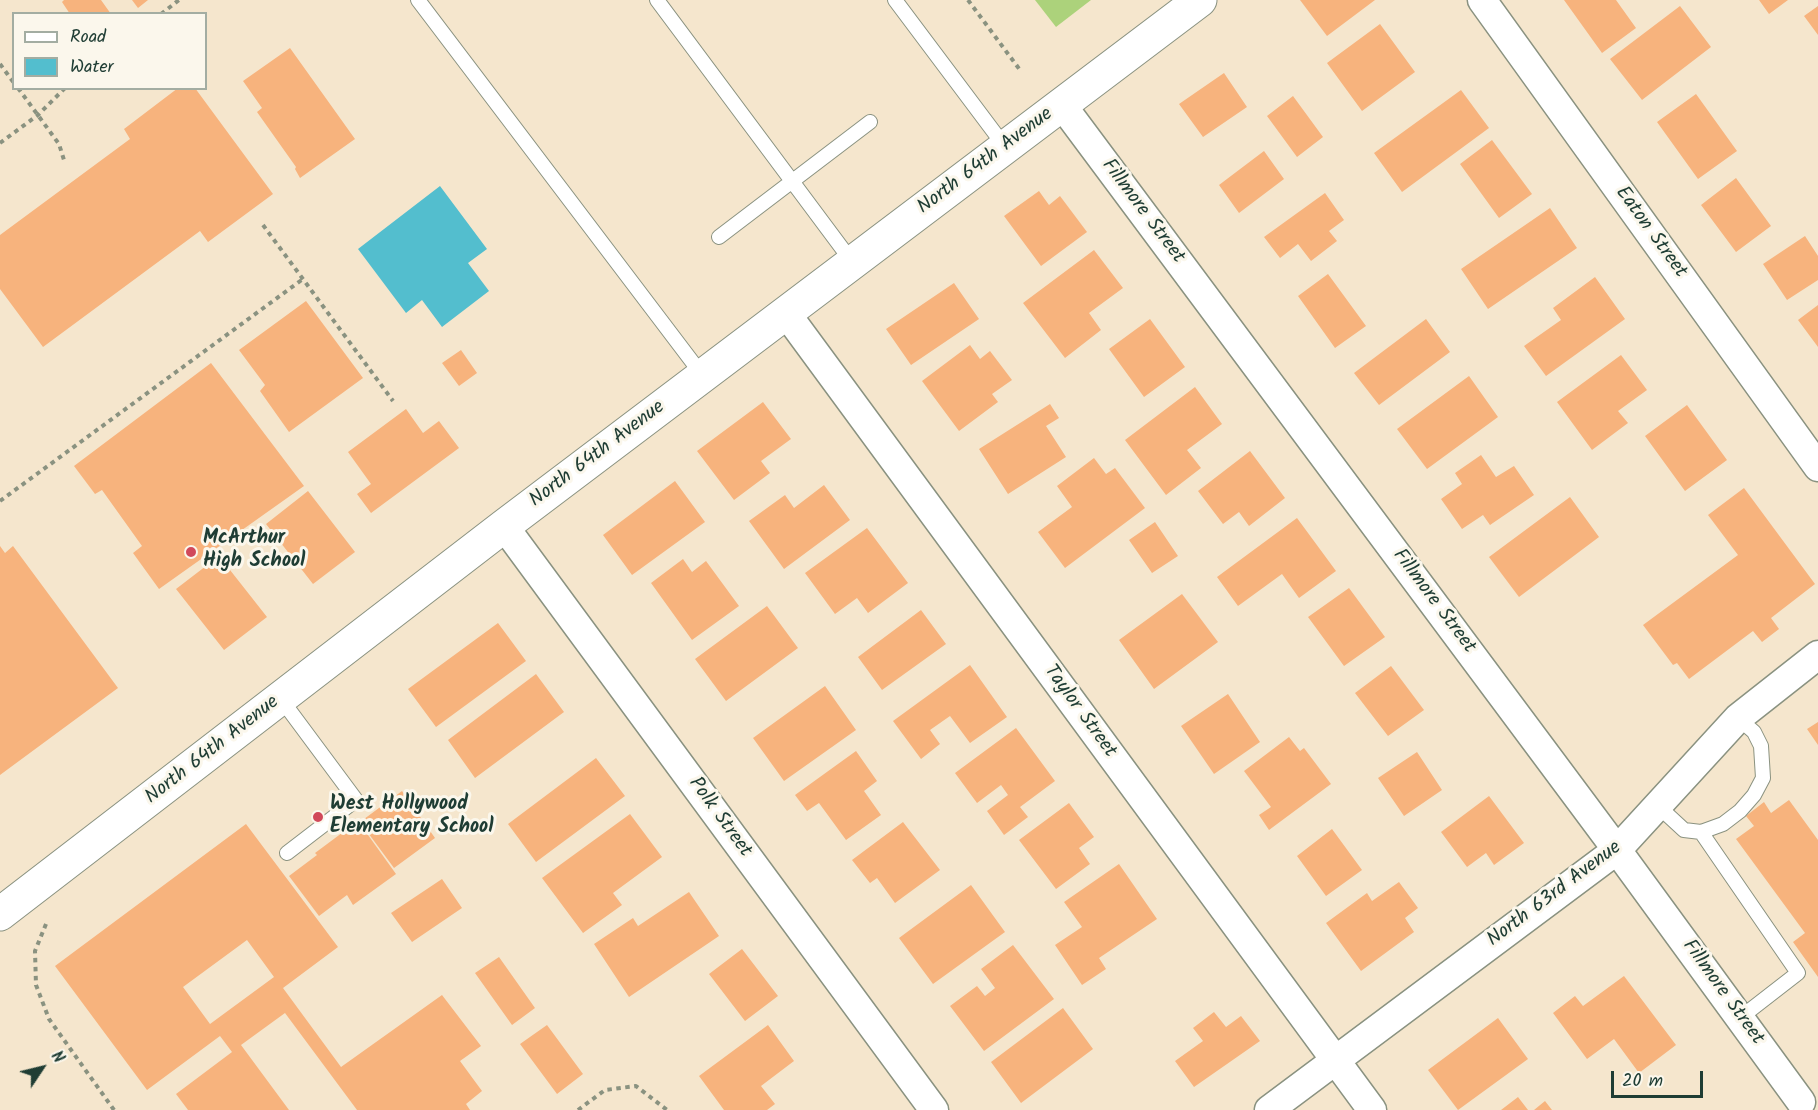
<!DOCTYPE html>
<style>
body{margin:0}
#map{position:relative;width:1818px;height:1110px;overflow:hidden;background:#f5e6cd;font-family:Kalam,sans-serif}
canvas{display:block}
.legend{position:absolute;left:12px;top:12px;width:195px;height:78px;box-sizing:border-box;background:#fbf7ec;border:2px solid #a3ada2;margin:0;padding:8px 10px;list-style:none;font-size:18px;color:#1f3d34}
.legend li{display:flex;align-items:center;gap:12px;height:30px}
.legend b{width:30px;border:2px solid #a3ada2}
.north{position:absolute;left:12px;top:1038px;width:60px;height:60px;-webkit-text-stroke:4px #fbf7ec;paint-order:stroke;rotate:55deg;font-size:16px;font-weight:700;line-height:24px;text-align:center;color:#1f3d34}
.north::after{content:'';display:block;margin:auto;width:21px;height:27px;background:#1f3d34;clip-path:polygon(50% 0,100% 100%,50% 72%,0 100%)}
.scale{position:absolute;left:1611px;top:1071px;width:92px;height:27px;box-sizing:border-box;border:3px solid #1f3d34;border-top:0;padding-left:8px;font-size:18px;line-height:21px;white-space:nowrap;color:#1f3d34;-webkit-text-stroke:4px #fbf7ec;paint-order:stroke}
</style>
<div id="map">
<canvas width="1818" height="1110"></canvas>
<ul class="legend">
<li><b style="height:8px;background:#fff"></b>Road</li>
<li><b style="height:16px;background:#53bece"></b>Water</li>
</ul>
<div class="north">N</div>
<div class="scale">20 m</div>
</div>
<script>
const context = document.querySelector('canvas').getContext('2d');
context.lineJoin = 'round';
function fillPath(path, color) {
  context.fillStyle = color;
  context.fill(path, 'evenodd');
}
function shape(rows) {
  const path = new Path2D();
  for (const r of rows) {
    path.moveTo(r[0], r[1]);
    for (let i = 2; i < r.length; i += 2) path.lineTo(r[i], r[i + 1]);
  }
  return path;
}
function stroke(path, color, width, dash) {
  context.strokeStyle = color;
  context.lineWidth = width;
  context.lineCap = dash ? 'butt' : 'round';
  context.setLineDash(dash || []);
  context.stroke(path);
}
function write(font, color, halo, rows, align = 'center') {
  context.font = font + ' Kalam,sans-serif';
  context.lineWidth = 6;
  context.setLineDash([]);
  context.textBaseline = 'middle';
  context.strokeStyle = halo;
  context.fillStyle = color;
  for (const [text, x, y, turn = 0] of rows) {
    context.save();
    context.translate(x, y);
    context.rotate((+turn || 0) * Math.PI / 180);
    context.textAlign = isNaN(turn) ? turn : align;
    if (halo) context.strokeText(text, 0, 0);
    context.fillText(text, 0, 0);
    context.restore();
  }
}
const green = shape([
 [1035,0,1091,0,1056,27]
]);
const water = shape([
 [440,186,487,249,468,263,489,291,442,327,422,300,406,313,358,249]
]);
const building = shape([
 [64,0,101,0,111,14,70,14,62,2],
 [132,0,148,0,138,8],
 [1300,0,1375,0,1327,36],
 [1564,0,1616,0,1636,28,1602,53],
 [1759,0,1788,0,1769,14],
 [1680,6,1711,47,1642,100,1610,59],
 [1818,6,1818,35,1804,16],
 [1380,24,1415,72,1362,111,1327,63],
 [290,48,355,139,300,178,295,169,296,167,257,112,262,108,243,81],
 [1224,73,1247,107,1203,137,1179,104],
 [178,88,195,88,273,194,208,242,200,231,43,347,0,289,0,235,130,139,124,129],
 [1461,90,1489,128,1402,192,1374,153],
 [1696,94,1737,151,1698,179,1657,122],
 [1293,96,1323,137,1297,157,1267,116],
 [1492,140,1532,194,1499,218,1460,164],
 [1264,151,1284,179,1239,213,1219,185],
 [1736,178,1771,226,1736,252,1701,205],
 [1039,191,1049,205,1060,196,1087,232,1041,266,1004,216],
 [1325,193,1344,220,1329,231,1337,241,1311,261,1298,244,1280,258,1264,237],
 [1550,208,1577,248,1488,309,1461,269],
 [1805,236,1818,256,1818,280,1787,300,1763,264],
 [1094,250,1123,288,1089,313,1101,330,1065,358,1023,303],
 [1328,274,1366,326,1335,348,1298,296],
 [1595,277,1625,319,1546,376,1524,346,1561,320,1553,308],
 [954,283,979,319,911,365,886,329],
 [306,301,363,378,289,432,260,391,265,385,239,350],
 [1818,305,1818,347,1798,320],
 [1150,319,1185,367,1144,397,1109,349],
 [1426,319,1450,352,1379,405,1354,373],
 [970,345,980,359,990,351,1012,380,992,394,998,402,959,431,922,381],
 [461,350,477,373,459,386,442,363],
 [1621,355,1647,390,1618,411,1628,423,1592,450,1557,402],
 [211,363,304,486,159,589,133,553,142,546,102,490,95,494,74,466],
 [1469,376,1498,417,1427,469,1397,429],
 [1195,387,1222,424,1187,450,1201,468,1166,495,1125,440],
 [763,402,791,439,761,461,770,473,734,500,697,451],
 [1050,404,1059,418,1046,426,1066,457,1008,494,979,449],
 [1687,405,1727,460,1685,491,1645,436],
 [406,409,423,433,439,421,459,448,371,513,357,494,371,484,348,452],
 [1250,451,1285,498,1249,526,1239,512,1223,524,1198,491],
 [1481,455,1496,477,1514,466,1534,495,1490,525,1483,515,1462,529,1441,499,1462,484,1455,473],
 [1094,458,1106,474,1115,468,1145,508,1065,568,1038,532,1072,507,1057,486],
 [675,481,705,522,632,575,603,535],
 [824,485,850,520,784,569,749,521,785,495,794,508],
 [1744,488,1815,584,1771,618,1779,629,1762,642,1753,631,1689,679,1677,663,1673,665,1643,625,1738,555,1708,515],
 [308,491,355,552,313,584,266,524],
 [1570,497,1599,537,1519,597,1489,557],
 [1297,518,1336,571,1299,598,1282,574,1238,606,1217,577],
 [1155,522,1178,556,1152,573,1129,540],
 [867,528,908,583,868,613,857,598,835,614,805,573],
 [0,546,5,553,13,546,118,688,0,775],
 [219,556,267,617,224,650,176,589],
 [683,559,692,572,706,561,739,606,692,640,651,583],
 [1349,588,1385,637,1344,666,1308,617],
 [1182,594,1218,642,1154,689,1119,640],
 [767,606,798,648,726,701,695,659],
 [921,610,946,644,882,690,858,657],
 [498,623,526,661,436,727,408,689],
 [970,665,1007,717,970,743,950,716,930,730,940,744,921,759,893,721],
 [1391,666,1424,710,1388,736,1355,693],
 [536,674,564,712,475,778,448,740],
 [825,686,856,730,784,781,753,738],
 [1228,694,1260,742,1214,774,1181,726],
 [1818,722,1818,745,1807,729],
 [1016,728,1055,781,1020,807,1028,817,1004,835,987,811,1008,795,1001,785,977,803,955,773],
 [1289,737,1300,751,1304,748,1331,784,1269,830,1259,815,1271,807,1244,771],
 [856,751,877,781,864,791,881,815,846,840,819,803,807,811,795,795],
 [1417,752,1442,790,1404,816,1378,778],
 [596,758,625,796,536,862,508,824],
 [402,791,435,838,394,868,360,822],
 [1489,796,1524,843,1494,865,1486,853,1467,867,1441,832],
 [1789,800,1818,840,1818,977,1793,942,1805,933,1736,839,1754,826,1746,816,1764,802,1771,813],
 [1069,803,1094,837,1079,848,1090,864,1056,889,1019,840],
 [630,814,662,857,613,893,622,905,583,933,542,878],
 [358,821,396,874,353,905,347,895,319,916,289,876,317,855,315,853],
 [903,822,940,870,895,903,877,878,870,883,852,860],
 [246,824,338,947,283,988,341,1067,442,995,481,1046,460,1061,482,1091,466,1104,470,1110,357,1110,285,1013,241,1045,289,1110,188,1110,176,1094,232,1052,220,1036,147,1090,55,966],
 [247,940,274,977,210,1024,183,987],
 [1332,829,1362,870,1326,896,1297,856],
 [1119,864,1157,919,1099,958,1106,969,1082,985,1055,945,1082,927,1064,902],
 [442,879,462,908,412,942,391,913],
 [1399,882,1418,908,1405,918,1414,932,1361,971,1326,923,1367,893,1372,901],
 [971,885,1005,932,933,984,899,938],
 [689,892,719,936,629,997,594,944,633,918,638,926],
 [1013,945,1054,999,984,1051,950,1006,977,986,985,996,995,988,981,969],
 [742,949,778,996,745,1021,709,974],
 [499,957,535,1008,512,1025,475,973],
 [1624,976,1676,1045,1639,1073,1614,1039,1587,1059,1553,1013,1575,996,1583,1006],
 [1063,1008,1093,1049,1021,1103,991,1062],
 [1214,1012,1226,1027,1241,1016,1260,1041,1194,1087,1175,1061,1203,1041,1193,1028],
 [1498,1018,1528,1059,1458,1110,1428,1070],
 [547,1025,583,1074,557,1094,520,1044],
 [768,1025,794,1061,761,1086,775,1104,767,1110,724,1110,699,1076],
 [1518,1097,1528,1110,1501,1110],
 [1545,1101,1552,1110,1534,1110]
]);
const path = shape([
 [968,0,1020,70],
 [161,14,179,0],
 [0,64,14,83],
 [18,88,59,144,64,160],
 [0,143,38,115,65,88],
 [263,225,393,401],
 [0,501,303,279],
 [46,924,35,951,36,985,49,1019,114,1110],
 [578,1110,605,1090,636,1086,667,1110]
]);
const lane = shape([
 [418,0,703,376],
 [657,0,853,263],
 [895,0,1006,148],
 [719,237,870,122],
 [281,699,356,800,287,853],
 [1658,806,1684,830,1701,832,1723,824,1740,811,1754,795,1763,778,1761,746,1754,732,1738,718],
 [1701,832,1798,973,1740,1018]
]);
const street = shape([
 [1482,0,1818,467],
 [1062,105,1617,850,1801,1102],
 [786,313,1372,1110],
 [504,526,934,1110],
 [1269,1110,1617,850,1738,718,1818,655]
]);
const secondary = shape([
 [0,914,504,526,1200,0]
]);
const markers = [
 [191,552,6,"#d1495b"],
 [318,817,6,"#d1495b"]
];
const streetNames = [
 ["North 64th Avenue",986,162,-37],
 ["Fillmore Street",1142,212,53],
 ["Eaton Street",1650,233,54],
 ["North 64th Avenue",598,455,-37],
 ["Fillmore Street",1433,602,53],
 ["Taylor Street",1079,712,54],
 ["North 64th Avenue",213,751,-38],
 ["Polk Street",719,818,54],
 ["North 63rd Avenue",1555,895,-37],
 ["Fillmore Street",1722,993,54]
];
const poiNames = [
 ["McArthur",203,540],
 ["High School",203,563],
 ["West Hollywood",330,806],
 ["Elementary School",330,829]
];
fillPath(green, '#acd27b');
fillPath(water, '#53bece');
fillPath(building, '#f7b37d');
stroke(lane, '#8a9280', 16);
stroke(street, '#8a9280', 31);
stroke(secondary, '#8a9280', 35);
stroke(path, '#8a9280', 4, [4.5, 4.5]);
stroke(lane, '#fff', 14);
stroke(street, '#fff', 28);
stroke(secondary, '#fff', 33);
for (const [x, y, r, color] of markers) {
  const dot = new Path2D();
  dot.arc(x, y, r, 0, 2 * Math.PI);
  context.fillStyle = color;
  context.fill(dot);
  stroke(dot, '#fbf7ec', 2);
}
write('20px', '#1f3d34', '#fbf7ec', streetNames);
write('bold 20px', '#1f3d34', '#fbf7ec', poiNames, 'left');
</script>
